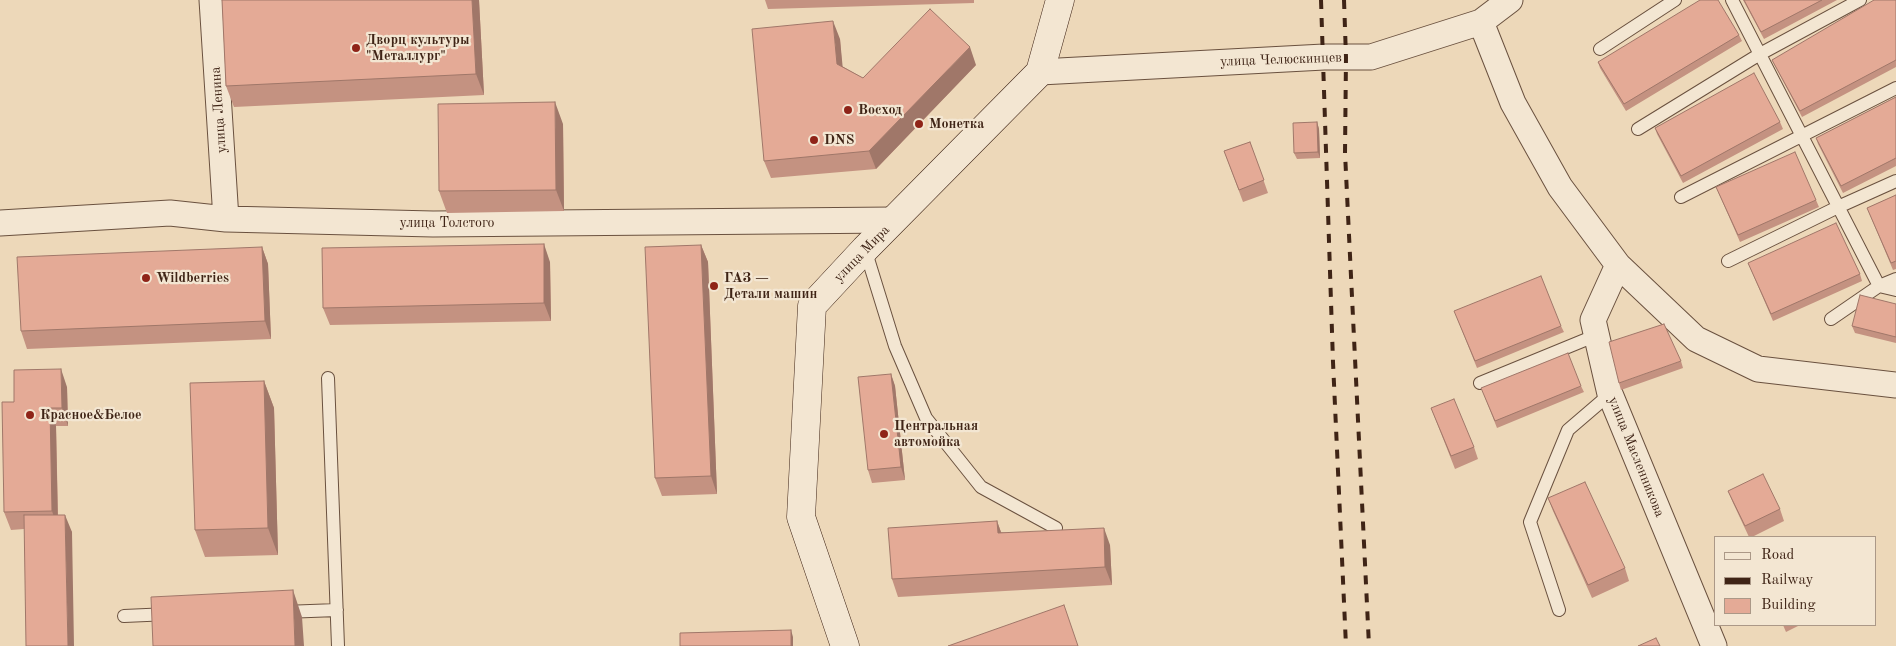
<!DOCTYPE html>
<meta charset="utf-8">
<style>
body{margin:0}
#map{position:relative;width:1896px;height:646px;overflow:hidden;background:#edd8b9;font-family:"Old Standard TT",serif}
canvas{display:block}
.legend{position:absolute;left:1714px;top:536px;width:162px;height:90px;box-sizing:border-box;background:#f3e6d2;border:1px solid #ab9887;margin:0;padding:6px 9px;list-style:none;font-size:15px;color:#3f2416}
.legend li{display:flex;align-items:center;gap:10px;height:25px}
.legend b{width:25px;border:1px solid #ab9887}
</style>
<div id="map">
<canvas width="1896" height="646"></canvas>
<ul class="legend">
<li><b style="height:6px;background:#f3e6d2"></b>Road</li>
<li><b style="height:6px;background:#3f2416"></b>Railway</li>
<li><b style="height:14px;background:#e4aa96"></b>Building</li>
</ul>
</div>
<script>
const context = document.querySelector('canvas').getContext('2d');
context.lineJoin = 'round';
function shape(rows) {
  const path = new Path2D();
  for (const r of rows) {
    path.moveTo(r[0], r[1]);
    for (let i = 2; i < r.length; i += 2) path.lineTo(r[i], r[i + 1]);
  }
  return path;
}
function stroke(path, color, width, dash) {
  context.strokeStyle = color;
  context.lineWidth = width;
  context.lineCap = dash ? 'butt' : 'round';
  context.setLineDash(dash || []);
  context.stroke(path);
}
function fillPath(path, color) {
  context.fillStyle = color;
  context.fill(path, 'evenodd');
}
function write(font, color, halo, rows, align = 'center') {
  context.font = font + ' "Old Standard TT",serif';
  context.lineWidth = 4.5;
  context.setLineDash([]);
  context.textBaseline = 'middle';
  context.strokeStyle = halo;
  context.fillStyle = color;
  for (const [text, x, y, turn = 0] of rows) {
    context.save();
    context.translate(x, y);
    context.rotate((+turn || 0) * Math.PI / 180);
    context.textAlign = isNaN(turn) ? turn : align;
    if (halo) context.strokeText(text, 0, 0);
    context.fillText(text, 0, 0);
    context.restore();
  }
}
const lane = shape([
 [1732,0,1879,286,1896,290],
 [1600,49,1675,0],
 [1638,129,1760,54,1860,0],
 [1681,197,1896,88],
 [865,249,895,346,926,418,981,487,1056,528],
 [1728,261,1838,207,1896,181],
 [1831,319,1879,286,1896,279],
 [328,378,338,646],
 [1480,383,1597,335],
 [1559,610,1530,522,1568,430,1610,394],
 [284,612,337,610],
 [124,616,169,614]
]);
const street = shape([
 [212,0,226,219],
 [1481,22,1513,103,1560,187,1618,265,1696,339,1758,369,1896,385],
 [1040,72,1324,57,1371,57,1481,22,1510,0],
 [0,223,170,213,226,219,433,224,894,220],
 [1618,265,1593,320,1610,394,1714,646]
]);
const secondary = shape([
 [845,646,801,517,812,306,865,249,1040,72,1060,0]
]);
const rail = shape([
 [1321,0,1333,362,1346,646],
 [1344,0,1346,57,1345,153,1369,646]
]);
const wall = shape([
 [222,0,479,0,484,95,234,107,226,86],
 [765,0,974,0,974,3,768,9],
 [1743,0,1837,0,1764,39],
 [1896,0,1896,67,1802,117,1775,66,1772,60],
 [1739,35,1742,41,1626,111,1600,68,1598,62],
 [840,39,842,66,863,78,976,65,876,169,771,178,764,161],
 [1896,97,1896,166,1843,193,1818,144,1816,138],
 [1317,122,1319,129,1320,158,1297,159,1294,153],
 [1780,122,1783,129,1683,183,1657,134,1655,128],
 [563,124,564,211,447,213,439,191],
 [1250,142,1268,193,1243,202,1224,151],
 [1716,187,1816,200,1819,207,1740,242],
 [1896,195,1896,269,1893,270,1867,208],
 [701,245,708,262,717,494,662,496,655,478],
 [262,247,268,264,271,339,27,349,21,331],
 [550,262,551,321,330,325,323,308],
 [1748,263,1860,274,1862,281,1773,321],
 [1896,304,1896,343,1855,333,1852,326],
 [1457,318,1561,326,1564,332,1477,368],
 [1681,361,1683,368,1621,390,1619,383],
 [891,374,895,386,905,480,872,483,868,470],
 [264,381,274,408,278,555,205,557,195,530],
 [1581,386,1584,392,1497,428,1484,395],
 [67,387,68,426,56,426,58,515,72,532,24,529,11,530,4,512,14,402],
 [1431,408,1474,447,1478,459,1455,469],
 [1728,491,1780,509,1784,521,1752,537,1749,537,1733,503],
 [1548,498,1625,568,1629,581,1592,598,1553,511],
 [997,521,1001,532,1110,545,1112,585,898,597,892,579],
 [1783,625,1800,625,1786,632]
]);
const shadedWall = shape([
 [472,0,479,0,484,95,476,74],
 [833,21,840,39,844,81,837,64],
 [970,47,976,65,876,169,869,151],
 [555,102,563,124,564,211,556,190],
 [1317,122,1319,129,1320,158,1318,152],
 [544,244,550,262,551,321,544,303],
 [701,245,708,262,717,494,711,476],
 [262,247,268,264,271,339,265,321],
 [61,369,67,387,68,426,62,408],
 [891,374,895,386,905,480,901,467],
 [264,381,274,408,278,555,268,528],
 [50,408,56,426,58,529,52,511],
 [65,515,72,532,74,646,68,646],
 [997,521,1003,538,998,533],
 [1104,528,1110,545,1112,585,1105,567],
 [293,590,302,617,304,646,295,646],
 [791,630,793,637,793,646,791,646]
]);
const building = shape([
 [222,0,472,0,476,74,226,86,222,0],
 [1700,0,1718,0,1739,35,1624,104,1598,62,1700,0],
 [1744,0,1822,0,1761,32,1744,0],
 [1874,0,1896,0,1896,60,1800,111,1772,60,1874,0],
 [930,9,970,47,869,151,764,161,752,29,833,21,837,64,863,78,930,9],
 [1754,73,1780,122,1681,176,1655,128,1754,73],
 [1896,97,1896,158,1841,186,1816,138,1896,97],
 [555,102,556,190,439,191,438,104,555,102],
 [1317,122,1318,152,1294,153,1293,123,1317,122],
 [1250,142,1264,180,1239,190,1224,151,1250,142],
 [1795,152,1816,200,1738,235,1716,187,1795,152],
 [1896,195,1896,261,1891,263,1867,208,1896,195],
 [1836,223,1860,274,1771,314,1748,263,1836,223],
 [544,244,544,303,323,308,322,248,544,244],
 [701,245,711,476,655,478,645,247,701,245],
 [262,247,265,321,21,331,17,257,262,247],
 [1541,276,1561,326,1475,361,1454,311,1541,276],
 [1860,295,1896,304,1896,337,1852,326,1860,295],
 [1664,324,1681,361,1619,383,1609,342,1664,324],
 [1568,353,1581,386,1495,421,1481,388,1568,353],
 [61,369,62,408,50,408,52,511,4,512,2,402,14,402,14,370,61,369],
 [891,374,901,467,868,470,858,377,891,374],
 [264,381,268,528,195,530,190,383,264,381],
 [1454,399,1474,447,1451,456,1431,408,1454,399],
 [1763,474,1780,509,1745,526,1728,491,1763,474],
 [1585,482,1625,568,1588,585,1548,498,1585,482],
 [24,515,65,515,68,646,26,646,24,515],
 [997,521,998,533,1104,528,1105,567,892,579,888,528,997,521],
 [293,590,295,646,153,646,151,597,293,590],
 [1064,605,1078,646,948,646,1064,605],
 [791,630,791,646,680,646,680,633,791,630],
 [1656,638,1660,646,1638,646,1656,638]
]);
const markers = [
 [356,48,5,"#8f2418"],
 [848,110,5,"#8f2418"],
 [919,124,5,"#8f2418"],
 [814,140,5,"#8f2418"],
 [146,278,5,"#8f2418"],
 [714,286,5,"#8f2418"],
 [30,415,5,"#8f2418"],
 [884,434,5,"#8f2418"]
];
const poiNames = [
 ["Дворц культуры",366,40],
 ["\"Металлург\"",366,56],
 ["Восход",858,110],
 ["Монетка",929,124],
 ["DNS",824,140],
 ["Wildberries",156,278],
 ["ГАЗ —",724,278],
 ["Детали машин",724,294],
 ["Красное&Белое",40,415],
 ["Центральная",894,426],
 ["автомойка",894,442]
];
const streetNames = [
 ["улица Челюскинцев",1281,60,-2],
 ["улица Ленина",219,110,-94],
 ["улица Толстого",447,223],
 ["улица Мира",862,254,-46],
 ["улица Масленникова",1636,457,68]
];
stroke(lane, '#6a513f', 14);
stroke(street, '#6a513f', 27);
stroke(secondary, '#3f2416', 29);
stroke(lane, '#f3e6d2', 12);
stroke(street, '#f3e6d2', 25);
stroke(secondary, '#f3e6d2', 28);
stroke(rail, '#3f2416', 4, [9, 9]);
fillPath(wall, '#c49281');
fillPath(shadedWall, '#a07769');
fillPath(building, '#e4aa96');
stroke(building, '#a07769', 1);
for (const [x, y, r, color] of markers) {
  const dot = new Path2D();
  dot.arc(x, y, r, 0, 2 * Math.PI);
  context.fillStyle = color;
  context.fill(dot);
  stroke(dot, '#f3e6d2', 2);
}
write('bold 14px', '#3f2416', '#f3e6d2', poiNames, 'left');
write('14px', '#3f2416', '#f3e6d2', streetNames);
</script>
